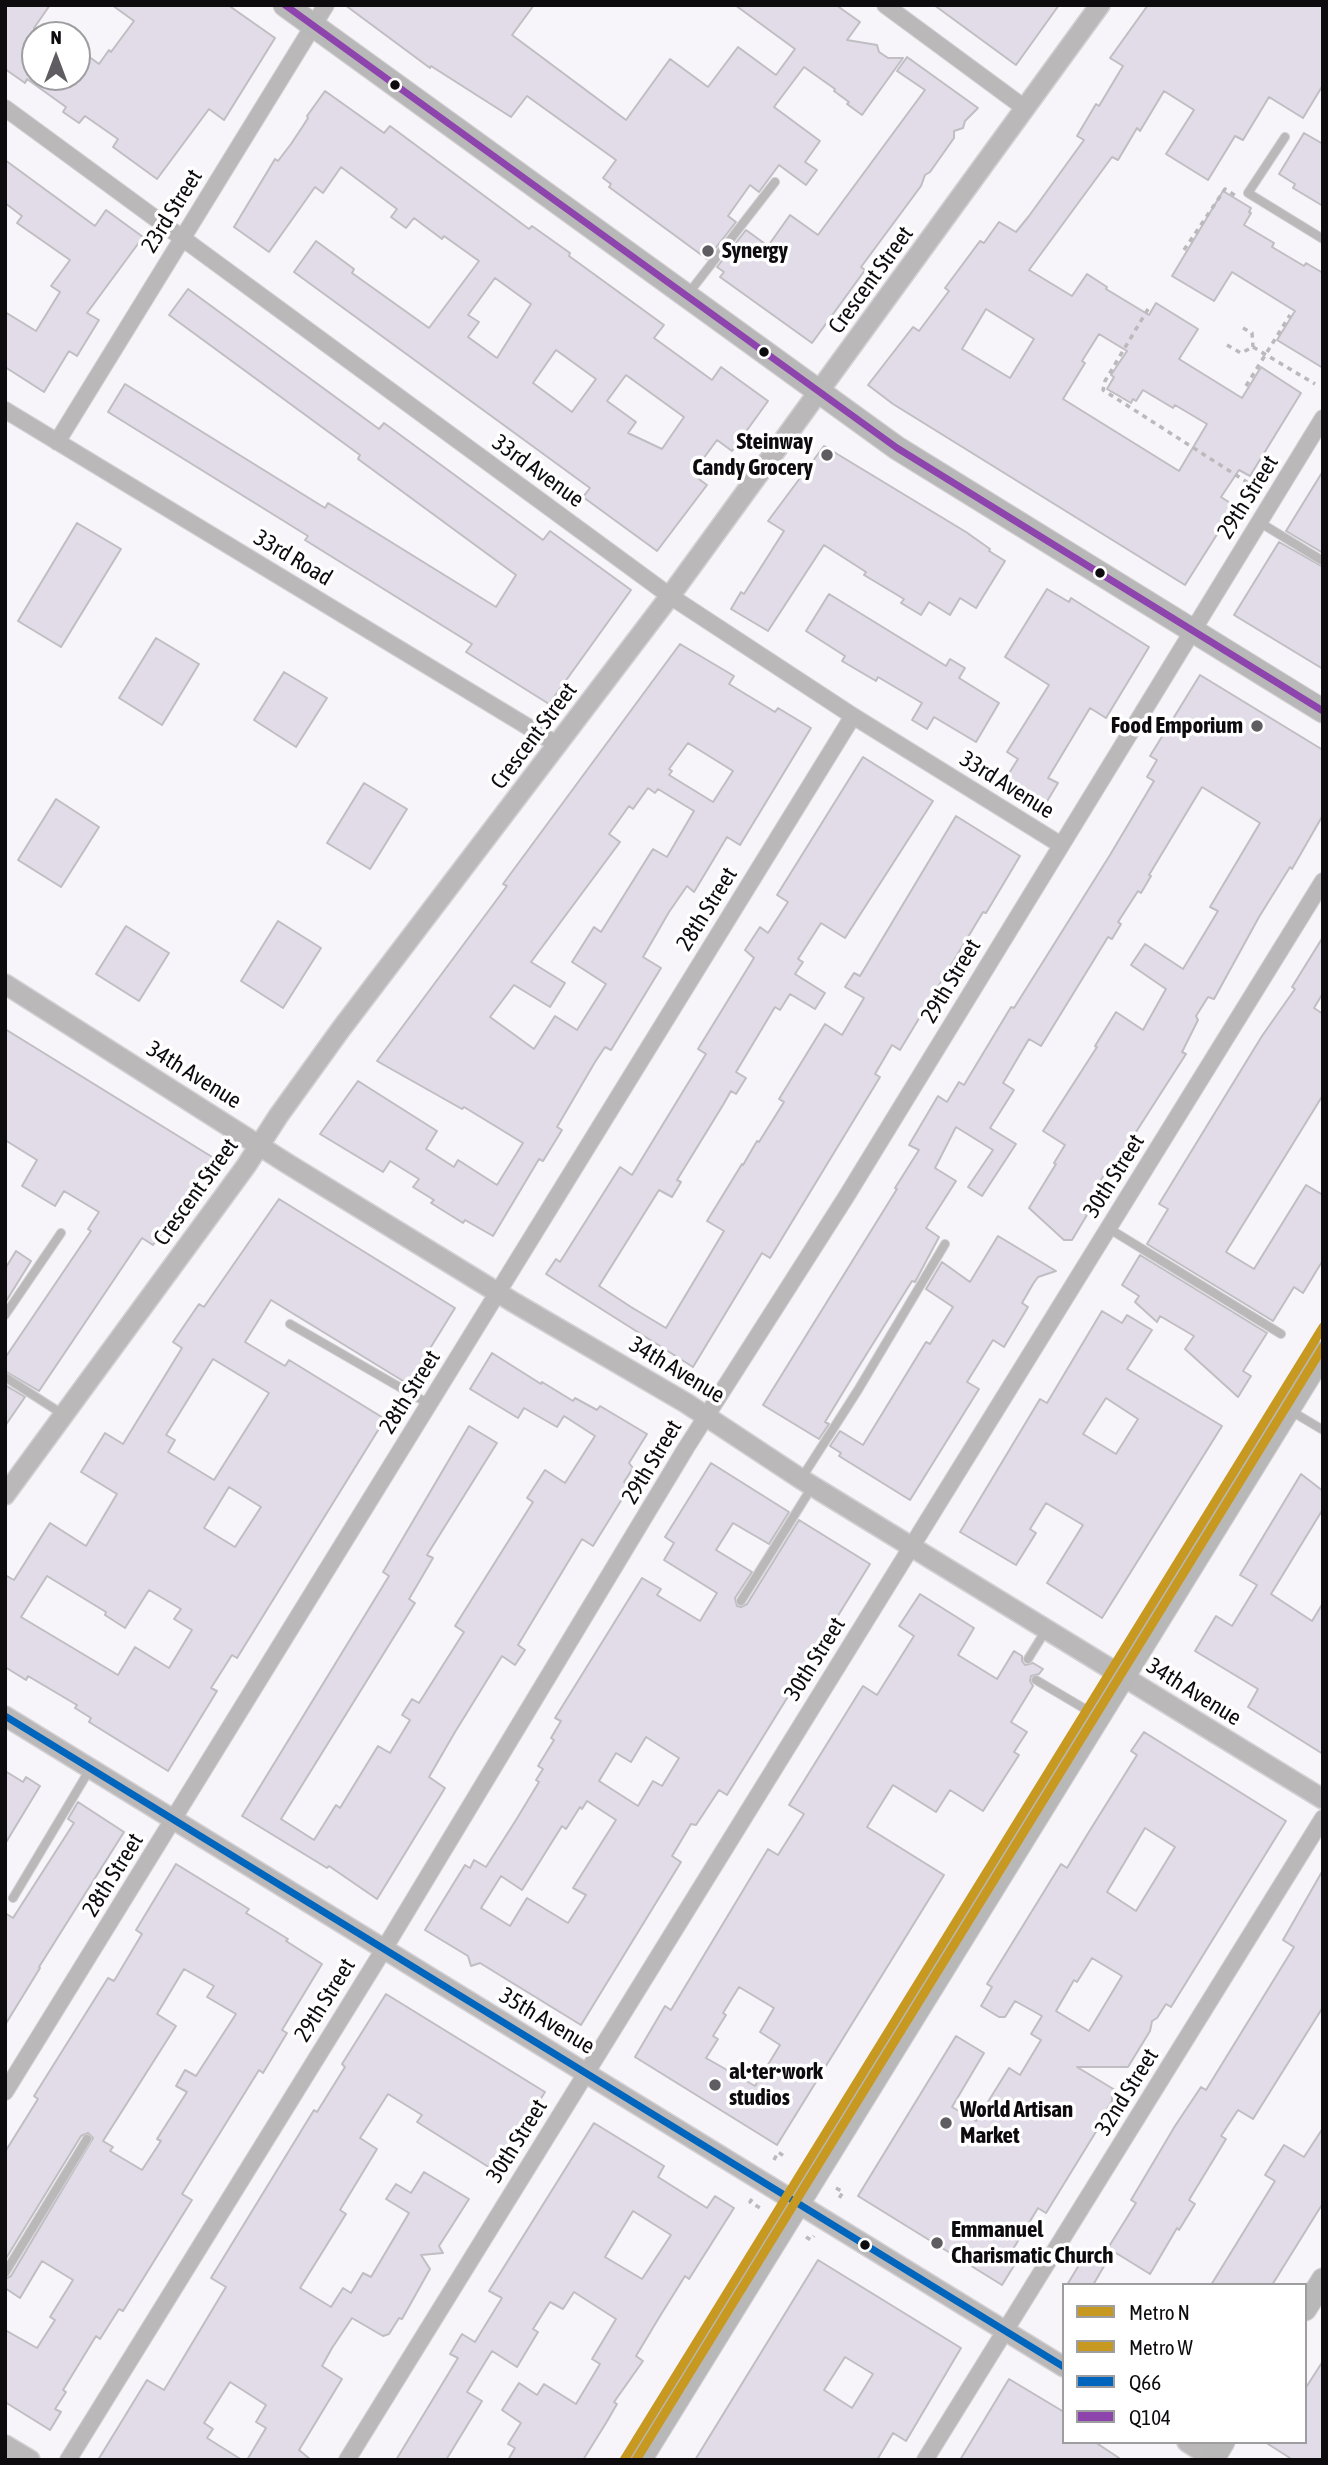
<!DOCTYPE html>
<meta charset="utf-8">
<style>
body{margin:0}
#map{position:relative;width:1328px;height:2465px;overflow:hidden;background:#f7f4fa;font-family:"Asap Condensed",sans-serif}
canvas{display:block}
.frame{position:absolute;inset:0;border:7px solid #0d0b0e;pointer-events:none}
.legend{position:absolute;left:1062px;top:2283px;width:245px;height:161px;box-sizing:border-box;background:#fff;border:2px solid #9e9d9f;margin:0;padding:9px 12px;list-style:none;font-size:21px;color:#0d0b0e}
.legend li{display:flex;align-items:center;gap:14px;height:35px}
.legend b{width:35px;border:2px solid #9e9d9f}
.north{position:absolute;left:21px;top:21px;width:70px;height:70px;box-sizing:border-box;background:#fff;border:2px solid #9e9d9f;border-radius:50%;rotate:0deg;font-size:19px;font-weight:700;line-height:28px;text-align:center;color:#0d0b0e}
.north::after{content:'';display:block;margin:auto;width:24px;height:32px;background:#5f5d61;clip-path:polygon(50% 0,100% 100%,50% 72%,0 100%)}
</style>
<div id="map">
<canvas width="1328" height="2465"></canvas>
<div class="frame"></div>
<ul class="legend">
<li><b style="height:9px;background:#c79921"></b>Metro N</li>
<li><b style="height:9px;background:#c79921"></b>Metro W</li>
<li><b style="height:9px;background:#0065bd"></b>Q66</li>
<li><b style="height:9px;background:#8e44ad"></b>Q104</li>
</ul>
<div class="north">N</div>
</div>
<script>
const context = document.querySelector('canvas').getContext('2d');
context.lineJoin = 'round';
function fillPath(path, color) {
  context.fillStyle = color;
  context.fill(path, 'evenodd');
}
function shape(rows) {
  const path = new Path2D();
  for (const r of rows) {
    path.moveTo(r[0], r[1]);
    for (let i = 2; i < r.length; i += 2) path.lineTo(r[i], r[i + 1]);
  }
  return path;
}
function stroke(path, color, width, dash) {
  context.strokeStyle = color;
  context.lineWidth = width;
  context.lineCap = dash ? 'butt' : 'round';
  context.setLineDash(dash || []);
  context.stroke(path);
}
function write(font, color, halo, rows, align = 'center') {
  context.font = font + ' "Asap Condensed",sans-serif';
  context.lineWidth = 7;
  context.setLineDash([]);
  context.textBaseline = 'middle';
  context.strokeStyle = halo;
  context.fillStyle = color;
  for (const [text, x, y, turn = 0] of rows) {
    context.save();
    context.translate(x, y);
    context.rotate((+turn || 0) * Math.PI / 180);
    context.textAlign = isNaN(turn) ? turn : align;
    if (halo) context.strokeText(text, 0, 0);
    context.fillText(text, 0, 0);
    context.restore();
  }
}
const building = shape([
 [5,5,50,5,34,28,35,77,77,77,77,48,99,64,109,50,111,52,134,21,112,5,228,5,275,38,224,120,209,109,157,179,113,147,118,139,85,116,79,123,63,112,66,107,27,79,25,83,5,69,5,5],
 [345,5,534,5,512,35,626,120,670,59,708,87,738,47,776,75,795,49,735,5,836,5,860,22,847,40,877,45,879,52,888,58,903,58,862,115,847,104,849,102,834,91,835,89,804,67,774,107,820,141,805,162,817,170,806,185,779,165,759,192,750,185,728,216,736,222,707,259,609,187,611,184,603,178,616,160,527,96,511,117,431,66,430,68,345,5],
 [934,5,1059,5,1016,65,934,5],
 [1148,5,1323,5,1323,85,1303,118,1269,97,1243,140,1235,136,1208,180,1166,154,1194,110,1164,91,1140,131,1137,128,1118,160,1112,157,1029,270,1072,296,1087,274,1107,287,1106,289,1149,315,1156,303,1198,329,1179,359,1242,398,1261,367,1301,393,1250,476,1239,470,1221,497,1235,506,1185,585,893,404,868,385,913,327,919,331,949,291,945,288,980,241,984,243,999,222,1016,232,1029,216,1084,140,1077,136,1096,104,1099,106,1123,66,1110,58,1148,5],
 [986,309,1034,339,1010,378,962,349,986,309],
 [1099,334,1127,351,1111,375,1114,377,1107,389,1131,403,1133,399,1136,401,1143,390,1173,408,1175,405,1207,424,1179,471,1063,399,1085,363,1082,361,1099,334],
 [907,57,978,108,965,121,963,128,954,131,954,138,930,172,925,175,921,186,861,267,865,270,812,343,720,277,724,272,717,267,746,230,768,246,790,215,818,235,925,90,897,71,907,57],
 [325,91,384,133,390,126,529,229,532,226,570,253,569,256,664,325,654,338,712,380,721,367,768,401,732,451,717,440,692,474,707,485,657,551,583,497,590,488,294,272,316,241,354,269,352,273,429,328,479,261,444,236,442,239,414,218,406,228,391,217,397,209,341,167,323,193,315,187,269,252,234,227,275,159,278,161,291,144,303,126,308,118,307,116,325,91],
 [495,278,531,304,497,358,468,337,479,322,468,315,495,278],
 [556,350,596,379,572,412,533,383,556,350],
 [626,375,684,417,662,449,628,433,636,422,607,401,626,375],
 [1304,133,1323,144,1323,206,1293,188,1295,184,1279,174,1304,133],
 [5,160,95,226,106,210,143,237,87,313,99,320,77,356,69,351,44,392,5,367,5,312,36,331,60,292,51,286,70,260,17,223,22,216,5,203,5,160],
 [1223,191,1251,208,1249,212,1251,213,1244,225,1274,243,1272,247,1304,266,1306,263,1323,273,1323,368,1277,340,1295,311,1232,272,1214,301,1172,276,1223,191],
 [188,289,379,429,384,423,543,540,550,531,631,590,549,704,466,652,472,644,305,540,308,536,108,412,125,384,325,508,328,503,496,607,516,575,358,459,360,455,169,315,188,289],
 [824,446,966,532,990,549,989,551,1005,561,976,608,960,598,950,615,929,602,921,615,901,603,904,599,864,575,866,572,824,545,768,631,731,609,741,592,744,594,784,531,768,521,824,446],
 [1323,471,1323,553,1286,531,1323,471],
 [77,523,121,549,61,647,18,621,77,523],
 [1279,542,1323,567,1323,669,1234,615,1279,542],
 [1047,589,1069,602,1071,598,1149,647,1106,718,1090,708,1048,778,1058,783,1046,803,1006,778,1018,759,1007,752,1049,685,1005,657,1047,589],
 [829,594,946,666,950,659,965,668,959,678,999,703,976,742,934,717,927,729,912,720,922,703,878,677,876,681,842,661,845,656,806,631,829,594],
 [156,638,199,664,162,725,119,698,156,638],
 [680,644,734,676,729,684,775,712,778,708,811,728,740,845,727,837,694,892,687,886,669,912,643,957,661,968,611,1050,605,1047,595,1062,557,1127,562,1130,543,1161,539,1159,493,1236,465,1220,463,1223,431,1203,434,1200,413,1187,419,1179,390,1161,383,1172,320,1134,358,1081,437,1131,426,1149,454,1167,458,1160,497,1185,523,1143,464,1107,462,1109,377,1061,507,886,503,884,680,644],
 [688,743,733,771,713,802,669,775,672,771,669,769,688,743],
 [648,788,655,793,658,789,694,811,667,857,653,849,601,932,594,927,572,962,606,984,577,1030,555,1016,534,1049,490,1017,514,985,550,1007,565,983,531,962,620,842,609,834,629,806,633,809,648,788],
 [284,672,327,698,296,747,254,720,284,672],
 [1200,675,1323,750,1323,815,1292,869,1290,867,1259,917,1214,999,1208,997,1196,1016,1198,1020,1182,1052,1186,1054,1109,1174,1106,1172,1081,1211,1087,1215,1072,1240,1064,1240,1029,1208,1056,1164,1054,1163,1065,1145,1043,1131,1097,1047,1095,1046,1116,1012,1143,1030,1166,989,1131,965,1145,944,1183,969,1218,911,1210,907,1260,823,1202,787,1149,875,1151,876,1141,893,1138,891,1118,922,1121,924,1112,939,1108,937,1041,1046,1029,1039,1003,1083,1014,1090,990,1128,1016,1144,982,1196,968,1187,993,1150,956,1127,935,1168,956,1181,926,1228,939,1237,915,1282,912,1281,856,1371,825,1422,829,1424,819,1439,763,1405,897,1189,895,1188,919,1150,909,1145,938,1096,947,1102,959,1082,964,1085,1011,1007,1014,1008,1110,855,1154,781,1147,777,1157,760,1150,756,1200,675],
 [863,757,933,801,845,938,821,923,798,959,803,962,795,974,825,993,815,1009,790,994,780,1010,775,1007,736,1072,746,1078,736,1094,731,1091,723,1105,677,1180,681,1182,672,1197,659,1190,599,1286,631,1307,666,1328,724,1231,707,1221,742,1164,743,1165,757,1141,759,1142,784,1102,779,1099,825,1024,842,1035,864,998,845,987,854,973,860,976,956,816,1020,856,986,913,983,912,900,1050,892,1045,875,1074,880,1077,770,1258,762,1253,693,1367,546,1274,556,1259,560,1262,620,1167,632,1175,679,1098,706,1054,698,1049,754,958,745,950,760,927,768,933,788,902,777,895,863,757],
 [364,783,407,809,370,869,327,843,364,783],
 [56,799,99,827,61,887,18,860,56,799],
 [278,921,321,948,283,1008,241,981,278,921],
 [126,926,169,953,139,1001,96,974,126,926],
 [1323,937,1323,993,1314,1008,1323,1014,1323,1095,1226,1252,1254,1269,1306,1185,1323,1195,1323,1260,1303,1293,1294,1287,1273,1321,1147,1244,1168,1209,1159,1204,1262,1036,1295,989,1292,987,1323,937],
 [5,1029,217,1160,153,1245,142,1238,39,1391,5,1371,5,1358,91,1231,88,1229,99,1212,64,1191,55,1206,22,1186,37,1160,5,1140,5,1029],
 [279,1199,455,1308,408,1384,271,1300,245,1342,285,1366,289,1360,385,1419,237,1658,232,1655,211,1688,217,1691,168,1771,89,1722,91,1718,75,1708,77,1705,28,1676,26,1680,5,1667,5,1575,14,1580,50,1523,86,1546,117,1494,81,1472,105,1433,123,1444,182,1348,173,1342,199,1304,204,1307,279,1199],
 [213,1359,269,1393,214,1480,168,1452,175,1440,166,1435,213,1359],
 [229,1487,261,1507,235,1547,204,1528,229,1487],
 [47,1576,106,1612,105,1615,125,1628,149,1590,181,1609,174,1619,192,1630,169,1668,135,1647,118,1675,21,1617,47,1576],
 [998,1236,1056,1271,1038,1277,1033,1284,1022,1303,1028,1307,1004,1347,993,1340,967,1382,979,1389,910,1500,839,1456,841,1453,830,1446,840,1431,863,1445,926,1342,930,1344,953,1307,926,1289,942,1262,970,1282,998,1236],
 [16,1251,31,1261,5,1303,5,1269,16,1251],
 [1140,1255,1267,1333,1243,1371,1251,1376,1238,1397,1185,1349,1194,1336,1160,1316,1157,1322,1135,1302,1139,1296,1122,1285,1140,1255],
 [1102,1311,1122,1323,1127,1315,1152,1330,1127,1369,1222,1426,1102,1618,1047,1583,1083,1525,1046,1503,1030,1529,1036,1533,1016,1565,960,1532,1040,1399,1047,1403,1102,1311],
 [1106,1398,1138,1419,1116,1454,1083,1434,1106,1398],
 [492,1353,541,1384,542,1382,573,1401,575,1398,597,1410,600,1406,647,1434,629,1463,633,1468,624,1482,630,1486,593,1546,582,1539,518,1645,525,1650,515,1665,502,1656,455,1732,429,1777,445,1788,377,1899,329,1866,327,1868,242,1816,389,1576,383,1572,469,1426,497,1443,427,1555,433,1558,409,1599,415,1603,281,1819,314,1840,336,1805,340,1808,378,1746,390,1753,410,1720,402,1715,412,1699,419,1703,464,1632,455,1626,533,1502,527,1498,545,1470,565,1483,595,1436,564,1416,557,1427,524,1408,518,1418,470,1389,492,1353],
 [5,1385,25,1397,5,1426,5,1385],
 [711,1463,789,1512,769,1544,733,1523,716,1550,752,1572,735,1598,737,1606,741,1607,747,1604,799,1520,870,1564,727,1795,719,1790,696,1825,691,1824,672,1856,681,1862,581,2025,480,1963,471,1966,468,1956,425,1930,465,1865,470,1868,474,1860,486,1867,516,1820,539,1782,536,1780,543,1769,538,1766,554,1740,551,1738,561,1721,555,1718,642,1578,661,1589,657,1595,700,1621,717,1593,664,1560,674,1543,665,1537,711,1463],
 [646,1737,679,1758,662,1786,653,1781,638,1806,599,1781,616,1753,631,1762,646,1737],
 [587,1801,616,1820,573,1888,586,1895,568,1923,527,1898,510,1926,481,1908,501,1876,522,1890,562,1826,566,1829,580,1807,582,1809,587,1801],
 [1301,1474,1323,1491,1323,1509,1271,1594,1312,1621,1323,1603,1323,1754,1248,1707,1258,1689,1195,1651,1216,1616,1232,1626,1257,1585,1240,1575,1301,1474],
 [920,1594,974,1628,958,1655,997,1679,1014,1651,1022,1656,1022,1661,1025,1665,1033,1663,1043,1669,1039,1674,1031,1676,1030,1681,1033,1686,1011,1722,1027,1732,1014,1752,1019,1755,983,1811,950,1790,936,1812,893,1785,867,1827,944,1875,777,2145,635,2057,665,2006,671,2010,768,1849,778,1855,804,1814,789,1805,863,1686,877,1695,914,1636,899,1626,920,1594],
 [739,1987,774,2008,760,2032,780,2045,755,2086,706,2058,718,2039,713,2036,726,2015,723,2013,739,1987],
 [1144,1732,1286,1821,1171,2007,1166,2004,1157,2018,1152,2021,1150,2031,1128,2067,1077,2067,1115,2090,1112,2096,1112,2101,1103,2116,1105,2117,1046,2213,1038,2208,1007,2259,1015,2264,1002,2285,858,2196,956,2036,984,2053,952,2107,976,2121,1009,2068,1020,2075,1041,2040,1031,2034,1042,2016,1015,2001,1005,2017,999,2017,981,2006,992,1987,987,1984,1061,1864,1067,1868,1087,1835,1137,1755,1131,1751,1144,1732],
 [1145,1828,1175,1847,1136,1911,1107,1892,1145,1828],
 [1092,1958,1122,1976,1089,2031,1056,2011,1074,1980,1077,1982,1092,1958],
 [5,1771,23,1782,26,1777,40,1786,5,1844,5,1771],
 [78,1802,124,1832,39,1967,40,1968,5,2025,5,1913,13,1918,74,1823,68,1819,78,1802],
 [176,1864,249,1909,246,1913,288,1939,286,1941,322,1964,282,2030,287,2033,263,2073,259,2070,182,2194,192,2200,182,2216,123,2311,119,2309,100,2339,96,2336,63,2390,66,2392,55,2409,61,2412,50,2430,5,2402,5,2330,37,2348,55,2320,50,2317,73,2280,42,2261,20,2298,5,2288,5,2279,11,2276,93,2138,88,2133,81,2136,5,2260,5,2152,38,2099,34,2096,108,1978,114,1981,142,1934,136,1930,176,1864],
 [184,1969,214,1986,207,1997,236,2014,196,2076,185,2070,176,2086,187,2092,157,2139,161,2141,142,2170,110,2151,113,2147,103,2141,176,2026,157,2014,184,1969],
 [1323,1870,1323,2007,1253,2119,1238,2110,1221,2136,1226,2139,1189,2200,1195,2204,1179,2230,1177,2228,1150,2274,1108,2248,1136,2203,1131,2200,1175,2126,1201,2087,1206,2090,1294,1947,1283,1940,1323,1870],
 [386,1994,545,2092,495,2171,417,2122,422,2115,388,2094,360,2138,377,2149,340,2210,346,2214,300,2288,331,2307,343,2288,351,2293,363,2273,371,2277,409,2213,386,2199,396,2184,411,2193,424,2172,469,2199,439,2246,443,2253,421,2255,430,2269,402,2319,399,2318,389,2334,383,2336,352,2318,332,2348,322,2366,342,2379,299,2450,311,2460,247,2460,266,2428,256,2422,266,2405,230,2382,204,2423,213,2429,207,2438,242,2460,98,2460,147,2380,164,2390,226,2287,211,2278,314,2110,317,2112,345,2067,342,2064,386,1994],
 [594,2123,664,2166,658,2177,707,2208,715,2196,734,2208,689,2279,685,2276,660,2316,636,2356,643,2361,614,2402,617,2404,606,2423,583,2460,508,2460,515,2448,508,2444,521,2423,502,2410,519,2383,537,2395,544,2384,576,2404,600,2364,592,2359,616,2319,574,2292,563,2309,550,2302,533,2329,538,2332,517,2367,492,2351,467,2392,482,2401,446,2460,396,2460,458,2358,450,2354,462,2334,475,2342,502,2298,489,2291,594,2123],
 [633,2211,671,2235,642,2279,605,2257,633,2211],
 [1323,2128,1323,2203,1272,2285,1211,2285,1275,2181,1265,2175,1284,2145,1304,2157,1323,2128],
 [1088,2250,1107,2261,1093,2285,1067,2285,1088,2250],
 [818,2260,961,2348,906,2441,893,2433,877,2460,695,2460,818,2260],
 [845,2357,873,2374,852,2408,824,2390,845,2357],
 [1323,2361,1323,2460,1293,2460,1265,2442,1305,2442,1305,2389,1323,2361],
 [1009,2379,1064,2412,1064,2442,1095,2442,1122,2460,960,2460,1009,2379]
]);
const path = shape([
 [1184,250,1225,189,1236,196],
 [1148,309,1105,381,1103,390,1253,486],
 [1243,328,1252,333,1253,347],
 [1227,345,1241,353,1253,347],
 [1253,347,1315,384],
 [1246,386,1290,315],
 [774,2160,778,2152,787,2158],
 [836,2188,843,2192,838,2200],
 [752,2199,750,2202,760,2208],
 [806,2237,811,2240,814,2236]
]);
const service = shape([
 [1285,137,1248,193,1323,239],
 [688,294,775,182],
 [1259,522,1323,561],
 [1108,1228,1281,1334],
 [5,1315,61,1233],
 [290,1324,429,1404],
 [5,1377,64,1415],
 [1291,1411,1323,1430],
 [801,1479,858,1390,945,1244],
 [741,1601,812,1487],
 [1028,1659,1046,1630],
 [1036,1680,1097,1716],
 [13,1898,90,1769],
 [5,2273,87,2139]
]);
const minor = shape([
 [885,5,1026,109],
 [5,108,670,596,853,716,1061,845],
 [5,410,558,745],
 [57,442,326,5],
 [5,2092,853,716],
 [68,2460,384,1949,686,1448,846,1197,1323,418],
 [347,2460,1323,881],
 [925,2460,1323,1818]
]);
const tertiary = shape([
 [5,984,288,1164,513,1302,686,1403,801,1479,1323,1799],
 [5,1495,246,1166,279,1115,341,1029,670,596,1100,5],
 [5,1716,1064,2367],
 [1187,2442,1215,2460],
 [5,2445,30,2460]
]);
const secondary = shape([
 [285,5,897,448,1323,711],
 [1305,2309,1323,2280],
 [640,2460,1323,1353],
 [1212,2460,1223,2442]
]);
const rail = shape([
 [637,2460,1323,1347]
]);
const bus1 = shape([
 [5,1716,1064,2367]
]);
const bus2 = shape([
 [285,5,897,448,1323,711]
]);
const metro1 = shape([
 [624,2460,1323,1327]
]);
const metro2 = shape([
 [636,2460,1323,1347]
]);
const markers = [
 [395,85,6,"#0d0b0e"],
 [708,251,7,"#5f5d61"],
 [764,352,6,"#0d0b0e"],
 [827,455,7,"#5f5d61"],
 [1100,573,6,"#0d0b0e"],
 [1257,726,7,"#5f5d61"],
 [715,2085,7,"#5f5d61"],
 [946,2123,7,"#5f5d61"],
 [937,2243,7,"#5f5d61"],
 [865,2245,6,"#0d0b0e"]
];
const streetNames = [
 ["23rd Street",172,211,-58],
 ["Crescent Street",871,280,-54],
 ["33rd Avenue",538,471,36],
 ["29th Street",1248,497,-58],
 ["33rd Road",293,558,31],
 ["Crescent Street",534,736,-53],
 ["33rd Avenue",1007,785,32],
 ["28th Street",707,909,-58],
 ["29th Street",951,981,-59],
 ["34th Avenue",194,1075,32],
 ["30th Street",1114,1176,-58],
 ["Crescent Street",196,1192,-54],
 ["34th Avenue",677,1370,31],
 ["28th Street",410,1392,-58],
 ["29th Street",652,1462,-59],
 ["30th Street",815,1659,-58],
 ["34th Avenue",1194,1692,32],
 ["28th Street",113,1875,-58],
 ["29th Street",325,2000,-58],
 ["35th Avenue",547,2021,31],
 ["32nd Street",1127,2092,-58],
 ["30th Street",517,2141,-58]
];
const poiNames = [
 ["Synergy",722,251],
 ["Steinway",813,442,"right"],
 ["Candy Grocery",813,468,"right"],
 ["Food Emporium",1243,726,"right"],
 ["al•ter•work",729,2072],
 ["studios",729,2098],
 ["World Artisan",960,2110],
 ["Market",960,2136],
 ["Emmanuel",951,2230],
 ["Charismatic Church",951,2256]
];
fillPath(building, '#e2dce8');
stroke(building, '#c0bec2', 2);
stroke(service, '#d2d0d3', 10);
stroke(minor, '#d2d0d3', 18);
stroke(tertiary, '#d2d0d3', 22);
stroke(secondary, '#d2d0d3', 25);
stroke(path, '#bbb9bb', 3.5, [5, 5]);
stroke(service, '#bab8b8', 8);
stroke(minor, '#bab8b8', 16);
stroke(tertiary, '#bab8b8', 19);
stroke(secondary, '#b9b8b9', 23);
stroke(rail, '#bbb8ba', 8);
stroke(rail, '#fff', 5, [16]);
stroke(bus1, '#0065bd', 7);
stroke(bus2, '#8e44ad', 7);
stroke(metro1, '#c79921', 9);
stroke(metro2, '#c79921', 9);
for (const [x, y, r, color] of markers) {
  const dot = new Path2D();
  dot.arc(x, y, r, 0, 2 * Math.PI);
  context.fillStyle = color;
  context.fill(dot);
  stroke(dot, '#fff', 2.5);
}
write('23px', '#0d0b0e', '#fff', streetNames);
write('bold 23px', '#0d0b0e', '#fff', poiNames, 'left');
</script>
